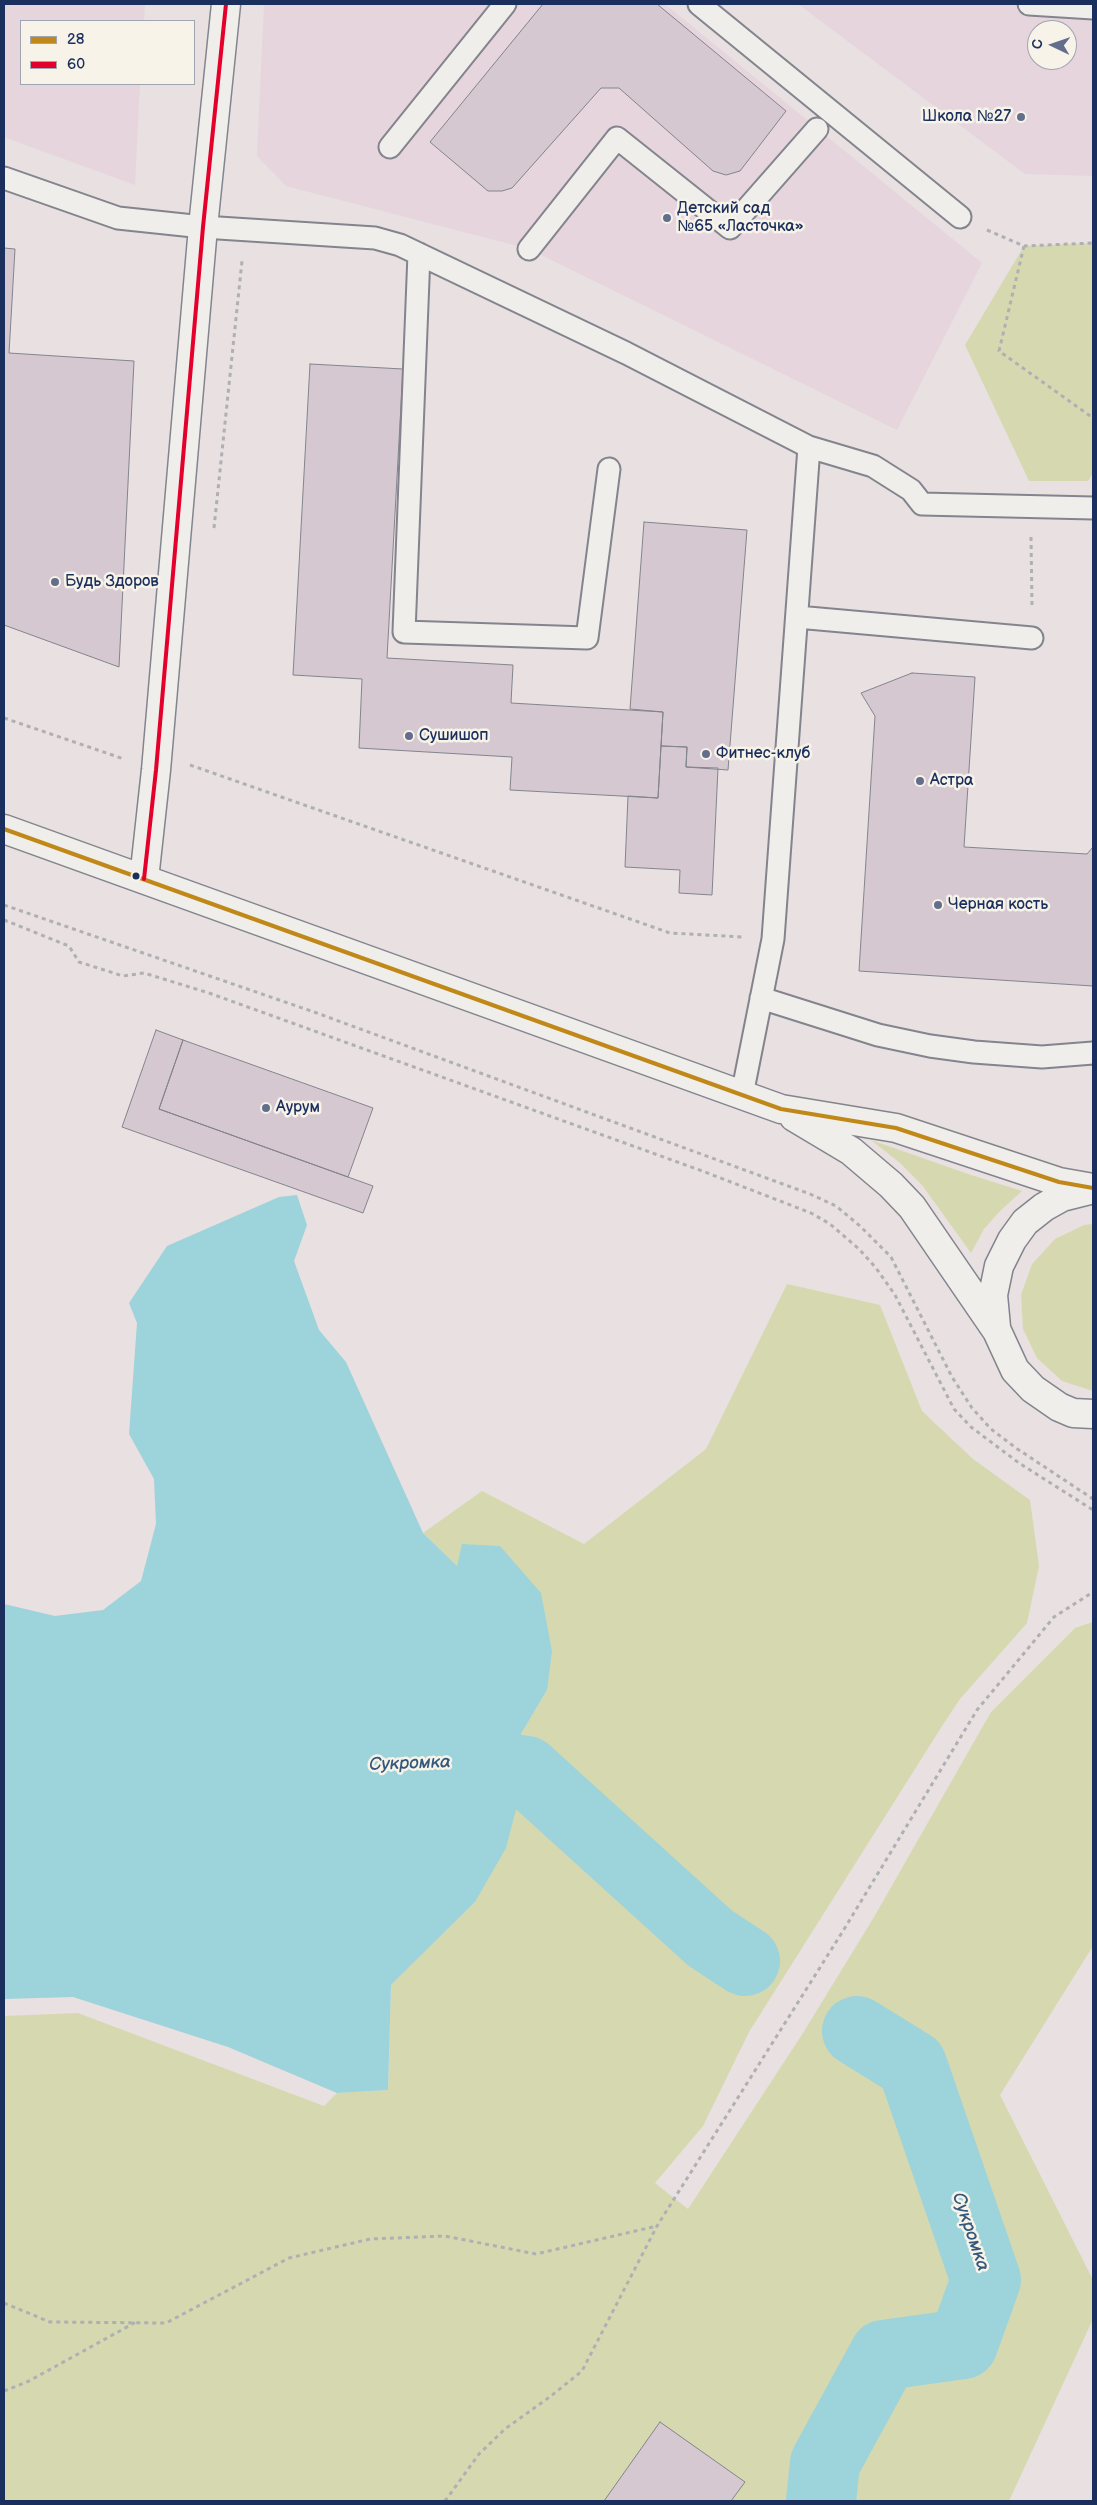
<!DOCTYPE html>
<meta charset="utf-8">
<style>
body{margin:0}
#map{position:relative;width:1097px;height:2505px;overflow:hidden;background:#e8e0e1;font-family:"Balsamiq Sans",sans-serif}
canvas{display:block}
.frame{position:absolute;inset:0;border:5px solid #1b2f5e;pointer-events:none}
.legend{position:absolute;left:20px;top:20px;width:175px;height:65px;box-sizing:border-box;background:#f7f3e8;border:1px solid #9fa5b1;margin:0;padding:6px 9px;list-style:none;font-size:15px;color:#1b2f5e}
.legend li{display:flex;align-items:center;gap:10px;height:25px}
.legend b{width:25px;border:1px solid #9fa5b1}
.north{position:absolute;left:1027px;top:20px;width:50px;height:50px;box-sizing:border-box;background:#f7f3e8;border:1px solid #9fa5b1;border-radius:50%;rotate:273deg;font-size:14px;font-weight:700;line-height:20px;text-align:center;color:#1b2f5e}
.north::after{content:'';display:block;margin:auto;width:18px;height:22px;background:#636d8c;clip-path:polygon(50% 0,100% 100%,50% 72%,0 100%)}
</style>
<div id="map">
<canvas width="1097" height="2505"></canvas>
<div class="frame"></div>
<ul class="legend">
<li><b style="height:6px;background:#c08818"></b>28</li>
<li><b style="height:6px;background:#e4002b"></b>60</li>
</ul>
<div class="north">С</div>
</div>
<script>
const context = document.querySelector('canvas').getContext('2d');
context.lineJoin = 'round';
function fillPath(path, color) {
  context.fillStyle = color;
  context.fill(path, 'evenodd');
}
function shape(rows) {
  const path = new Path2D();
  for (const r of rows) {
    path.moveTo(r[0], r[1]);
    for (let i = 2; i < r.length; i += 2) path.lineTo(r[i], r[i + 1]);
  }
  return path;
}
function stroke(path, color, width, dash) {
  context.strokeStyle = color;
  context.lineWidth = width;
  context.lineCap = dash ? 'butt' : 'round';
  context.setLineDash(dash || []);
  context.stroke(path);
}
function write(font, color, halo, rows, align = 'center') {
  context.font = font + ' "Balsamiq Sans",sans-serif';
  context.lineWidth = 5;
  context.setLineDash([]);
  context.textBaseline = 'middle';
  context.strokeStyle = halo;
  context.fillStyle = color;
  for (const [text, x, y, turn = 0] of rows) {
    context.save();
    context.translate(x, y);
    context.rotate((+turn || 0) * Math.PI / 180);
    context.textAlign = isNaN(turn) ? turn : align;
    if (halo) context.strokeText(text, 0, 0);
    context.fillText(text, 0, 0);
    context.restore();
  }
}
const built = shape([
 [4,4,145,4,144,21,21,21,21,84,140,84,135,185,4,137],
 [264,4,665,4,982,263,897,430,529,249,286,186,257,156],
 [798,4,1093,4,1093,176,1025,174],
 [1037,30,1067,30,1067,60,1037,60]
]);
const green = shape([
 [1093,243,1093,473,1088,481,1029,481,965,345,1024,246],
 [871,1140,971,1175,1022,1191,1000,1211,984,1229,971,1253,922,1185,900,1163],
 [1093,1224,1093,1391,1062,1381,1037,1358,1023,1329,1021,1295,1032,1264,1055,1239,1084,1225],
 [787,1284,880,1305,922,1411,973,1459,1030,1500,1039,1566,1027,1623,960,1699,944,1723,749,2032,703,2126,655,2183,688,2209,803,2033,874,1917,991,1712,1075,1628,1093,1622,1093,1946,1000,2095,1093,2280,1093,2319,1009,2501,4,2501,4,2016,78,2013,324,2106,337,2093,388,2090,391,1985,475,1902,526,1771,521,1734,547,1690,458,1567,423,1533,482,1491,584,1544,706,1449]
]);
const water = shape([
 [297,1195,307,1225,294,1261,319,1330,346,1362,423,1533,457,1566,462,1544,500,1546,541,1593,552,1651,547,1690,521,1734,526,1771,506,1848,475,1902,391,1985,388,2090,337,2093,228,2047,73,1997,4,1999,4,1604,55,1616,103,1610,141,1581,156,1524,154,1479,129,1434,137,1323,129,1303,167,1246,279,1197]
]);
const river = shape([
 [429,1763,462,1762,526,1771,710,1938,745,1961],
 [821,2501,825,2463,884,2355,963,2344,986,2280,912,2065,857,2031]
]);
const building = shape([
 [543,4,657,4,786,111,740,171,726,175,713,171,619,88,601,88,512,188,502,191,488,191,430,142,543,4],
 [4,248,15,249,9,353,134,361,119,667,4,625,4,248],
 [310,364,403,369,387,658,513,665,511,703,663,712,658,798,510,790,512,757,359,748,362,679,293,675,310,364],
 [644,522,747,530,728,770,686,767,687,747,661,746,663,712,630,709,644,522],
 [912,673,975,677,964,847,1087,854,1093,847,1093,986,859,971,875,716,861,693,912,673],
 [661,746,687,747,686,767,718,768,712,895,679,893,680,870,625,867,628,796,658,798,661,746],
 [156,1030,183,1040,159,1109,373,1186,363,1213,122,1127,156,1030],
 [183,1040,373,1108,348,1177,159,1109,183,1040],
 [660,2422,745,2482,731,2501,604,2501,660,2422]
]);
const path = shape([
 [987,230,1024,246,1093,243],
 [1024,246,999,351,1093,418],
 [214,528,242,261],
 [1031,537,1032,606],
 [4,718,124,759],
 [190,765,670,933,743,937],
 [4,905,314,1012,810,1194,836,1206,860,1226,891,1257,952,1377,972,1408,991,1429,1016,1448,1093,1499],
 [4,920,69,946,79,962,123,976,144,973,209,993,705,1172,811,1213,830,1224,859,1249,876,1268,895,1295,954,1409,971,1427,1019,1463,1093,1510],
 [4,2303,50,2322,166,2323,289,2258,370,2239,445,2236,536,2254,657,2226],
 [4,2391,29,2381,136,2322],
 [445,2501,479,2454,505,2429,551,2396,582,2371,657,2226,843,1931,977,1710,1054,1617,1093,1592]
]);
const service = shape([
 [699,4,960,217],
 [1029,4,1093,8],
 [390,147,505,4],
 [4,178,118,218,203,227,375,238,400,245,626,353,809,447,873,466,911,490,922,504,1093,508],
 [529,249,617,138,730,228,817,129],
 [419,254,404,632,587,638,609,469],
 [797,617,1032,638],
 [761,998,878,1035,930,1046,974,1052,1042,1057,1093,1053],
 [742,1095,773,939,809,447]
]);
const minor = shape([
 [144,879,156,770,203,227,226,4]
]);
const tertiary = shape([
 [4,829,781,1109,896,1128,1059,1182,1093,1188],
 [794,1117,851,1151,891,1185,912,1207,997,1331,1015,1370,1033,1389,1059,1407,1073,1413,1093,1414],
 [996,1327,993,1295,999,1266,1012,1240,1025,1222,1044,1207,1062,1197,1090,1190]
]);
const bus1 = shape([
 [4,829,781,1109,896,1128,1059,1182,1093,1188]
]);
const bus2 = shape([
 [144,879,156,770,203,227,226,4]
]);
const markers = [
 [1021,117,5,"#636d8c"],
 [667,218,5,"#636d8c"],
 [55,582,5,"#636d8c"],
 [409,736,5,"#636d8c"],
 [706,754,5,"#636d8c"],
 [920,781,5,"#636d8c"],
 [136,876,4.5,"#1b2f5e"],
 [938,905,5,"#636d8c"],
 [266,1108,5,"#636d8c"]
];
const poiNames = [
 ["Школа №27",1011,117,"right"],
 ["Детский сад",677,209],
 ["№65 «Ласточка»",677,227],
 ["Будь Здоров",65,582],
 ["Сушишоп",419,736],
 ["Фитнес-клуб",716,754],
 ["Астра",930,781],
 ["Черная кость",948,905],
 ["Аурум",276,1108]
];
const waterNames = [
 ["Сукромка",410,1764,-2],
 ["Сукромка",970,2232,71]
];
fillPath(built, '#e6d5dd');
fillPath(green, '#d6d9b0');
fillPath(water, '#9dd3da');
stroke(river, '#9dd3da', 70);
fillPath(building, '#d5c8d0');
stroke(building, '#83848d', 1);
stroke(service, '#83848d', 25);
stroke(minor, '#83848d', 31);
stroke(tertiary, '#83848d', 31);
stroke(path, '#afb0b3', 3, [4, 4]);
stroke(service, '#f0eeeb', 21);
stroke(minor, '#f0eeeb', 28);
stroke(tertiary, '#f0eeeb', 28);
stroke(bus1, '#c08818', 4);
stroke(bus2, '#e4002b', 4);
for (const [x, y, r, color] of markers) {
  const dot = new Path2D();
  dot.arc(x, y, r, 0, 2 * Math.PI);
  context.fillStyle = color;
  context.fill(dot);
  stroke(dot, '#f7f3e8', 2);
}
write('16px', '#1b2f5e', '#f7f3e8', poiNames, 'left');
write('italic 18px', '#34577c', '#f7f3e8', waterNames);
</script>
